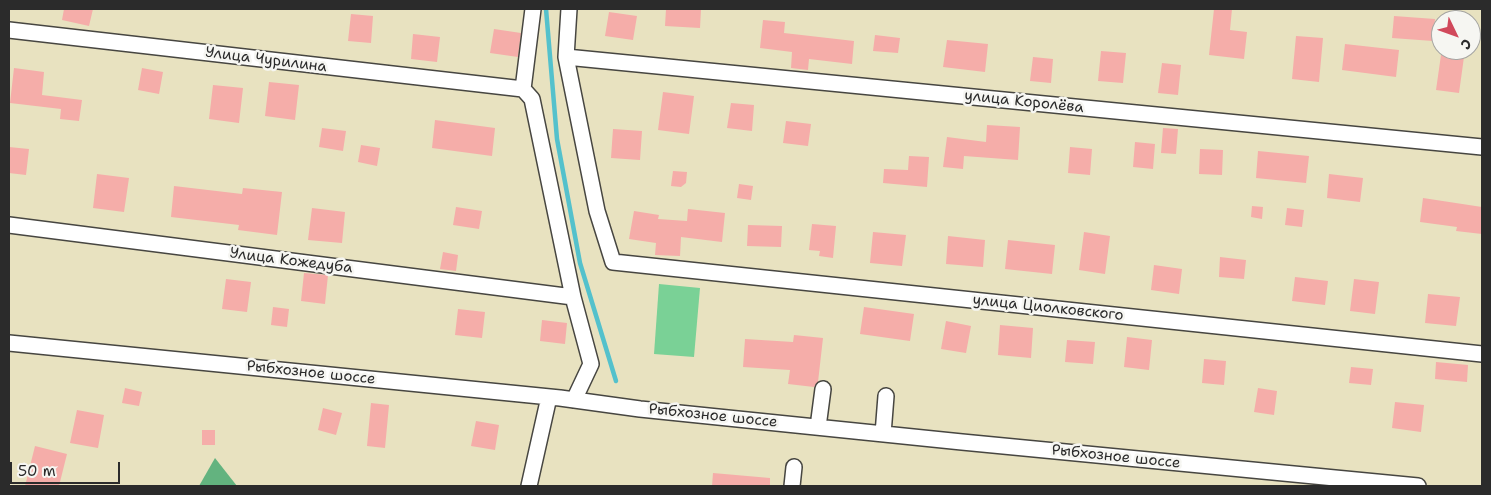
<!DOCTYPE html>
<meta charset="utf-8">
<style>
body{margin:0}
#map{position:relative;width:1491px;height:495px;overflow:hidden;background:#e8e2c0;font-family:"Shantell Sans",sans-serif}
canvas{display:block}
.frame{position:absolute;inset:0;border:10px solid #2b2b2b;pointer-events:none}
.north{position:absolute;left:1431px;top:10px;width:50px;height:50px;box-sizing:border-box;background:#f6f6f2;border:1px solid #a5a5a2;border-radius:50%;rotate:132deg;font-size:14px;font-weight:700;line-height:20px;text-align:center;color:#2b2b2b}
.north::after{content:'';display:block;margin:auto;width:18px;height:22px;background:#d1495b;clip-path:polygon(50% 0,100% 100%,50% 72%,0 100%)}
.scale{position:absolute;left:10px;top:462px;width:110px;height:22px;box-sizing:border-box;border:2px solid #2b2b2b;border-top:0;padding-left:6px;font-size:15px;line-height:18px;white-space:nowrap;color:#2b2b2b;-webkit-text-stroke:4px #f6f6f2;paint-order:stroke}
</style>
<div id="map">
<canvas width="1491" height="495"></canvas>
<div class="frame"></div>
<div class="north">С</div>
<div class="scale">50 m</div>
</div>
<script>
const context = document.querySelector('canvas').getContext('2d');
context.lineJoin = 'round';
function fillPath(path, color) {
  context.fillStyle = color;
  context.fill(path, 'evenodd');
}
function shape(rows) {
  const path = new Path2D();
  for (const r of rows) {
    path.moveTo(r[0], r[1]);
    for (let i = 2; i < r.length; i += 2) path.lineTo(r[i], r[i + 1]);
  }
  return path;
}
function stroke(path, color, width, dash) {
  context.strokeStyle = color;
  context.lineWidth = width;
  context.lineCap = dash ? 'butt' : 'round';
  context.setLineDash(dash || []);
  context.stroke(path);
}
function write(font, color, halo, rows, align = 'center') {
  context.font = font + ' "Shantell Sans",sans-serif';
  context.lineWidth = 5;
  context.setLineDash([]);
  context.textBaseline = 'middle';
  context.strokeStyle = halo;
  context.fillStyle = color;
  for (const [text, x, y, turn = 0] of rows) {
    context.save();
    context.translate(x, y);
    context.rotate((+turn || 0) * Math.PI / 180);
    context.textAlign = isNaN(turn) ? turn : align;
    if (halo) context.strokeText(text, 0, 0);
    context.fillText(text, 0, 0);
    context.restore();
  }
}
const green = shape([
 [659,284,700,288,694,357,654,354]
]);
const forest = shape([
 [215,458,237,486,199,486]
]);
const stream = shape([
 [546,9,557,139,580,263,616,381]
]);
const building = shape([
 [64,9,93,9,89,26,62,20],
 [666,9,701,9,700,28,665,26],
 [1214,9,1232,9,1230,30,1247,32,1244,59,1209,55],
 [609,12,637,16,633,40,605,36],
 [351,14,373,16,371,43,348,41],
 [1394,16,1435,19,1433,41,1392,38],
 [763,20,785,22,784,33,854,41,852,64,809,59,808,70,791,68,792,52,760,48],
 [494,29,521,33,518,57,490,53],
 [413,34,440,37,437,62,411,59],
 [875,35,900,38,898,53,873,51],
 [1296,36,1323,38,1319,82,1292,79],
 [947,40,988,44,985,72,943,67],
 [1345,44,1399,50,1396,77,1342,70],
 [1101,51,1126,53,1123,83,1098,81],
 [1441,55,1464,57,1459,93,1436,90],
 [1033,57,1053,59,1051,83,1030,81],
 [1162,63,1181,65,1178,95,1158,93],
 [14,68,44,72,42,95,82,100,79,121,60,119,61,109,10,103],
 [142,68,163,72,159,94,138,90],
 [269,82,299,85,295,120,265,116],
 [213,85,243,88,239,123,209,119],
 [663,92,694,96,689,134,658,130],
 [731,103,754,105,752,131,727,128],
 [435,120,495,128,492,156,432,148],
 [786,121,811,124,808,146,783,143],
 [987,125,1020,127,1018,160,964,156,963,169,943,167,947,137,986,142],
 [322,128,346,131,343,151,319,147],
 [1163,128,1178,129,1176,154,1161,153],
 [613,129,642,131,640,160,611,158],
 [1135,142,1155,144,1153,169,1133,167],
 [361,145,380,148,377,166,358,162],
 [9,147,29,149,26,175,9,173],
 [1070,147,1092,149,1090,175,1068,173],
 [1200,149,1223,150,1222,175,1199,174],
 [1258,151,1309,156,1306,183,1256,178],
 [909,156,929,157,927,187,883,183,884,169,908,170],
 [673,171,687,172,686,183,681,187,671,186],
 [97,174,129,178,124,212,93,208],
 [1329,174,1363,178,1360,202,1327,198],
 [739,184,753,186,751,200,737,198],
 [174,186,242,194,243,188,282,192,277,235,238,230,239,225,171,217],
 [1423,198,1482,207,1482,234,1456,231,1457,227,1420,222],
 [1252,206,1263,207,1262,219,1251,217],
 [456,207,482,211,479,229,453,225],
 [312,208,345,212,342,243,308,240],
 [1287,208,1304,210,1302,227,1285,225],
 [688,209,725,213,722,242,681,237,680,256,655,255,656,243,629,239,634,211,659,215,658,219,687,221],
 [812,224,836,226,833,258,819,256,820,251,809,250],
 [748,225,782,226,781,247,747,246],
 [873,232,906,235,902,266,870,263],
 [1084,232,1110,236,1105,274,1079,270],
 [948,236,985,240,983,267,946,264],
 [1008,240,1055,245,1052,274,1005,269],
 [443,252,458,255,456,271,440,269],
 [1220,257,1246,260,1244,279,1219,277],
 [1154,265,1182,269,1179,294,1151,290],
 [304,273,328,275,325,304,301,301],
 [1295,277,1328,281,1325,305,1292,301],
 [226,279,251,282,247,312,222,309],
 [1354,279,1379,282,1375,314,1350,311],
 [1428,294,1460,297,1456,326,1425,323],
 [273,307,289,309,287,327,271,325],
 [864,307,914,314,910,341,860,334],
 [458,309,485,312,482,338,455,335],
 [542,320,567,323,565,344,540,341],
 [946,321,971,326,966,353,941,349],
 [1000,325,1033,328,1031,358,998,355],
 [794,335,823,338,818,382,814,387,788,384,790,370,743,367,745,339,793,342],
 [1127,337,1152,340,1149,370,1124,367],
 [1067,340,1095,342,1093,364,1065,362],
 [1204,359,1226,361,1224,385,1202,383],
 [1436,362,1468,365,1467,382,1435,379],
 [1351,367,1373,369,1371,385,1349,383],
 [125,388,142,392,139,406,122,403],
 [1258,388,1277,391,1274,415,1254,412],
 [1395,402,1424,405,1421,432,1392,428],
 [371,403,389,405,385,448,367,446],
 [323,408,342,413,336,435,318,430],
 [77,410,104,415,98,448,70,443],
 [476,421,499,425,495,450,471,446],
 [202,430,215,430,215,445,202,445],
 [35,446,67,454,59,486,25,486],
 [713,473,770,478,770,486,712,486]
]);
const minor = shape([
 [533,9,523,89,532,99,573,297,591,364,574,400],
 [569,9,566,57,597,211,613,262,1482,354],
 [9,30,523,89],
 [566,57,1482,147],
 [9,225,573,297],
 [9,343,560,398,640,409,962,442,1418,486],
 [818,427,823,389],
 [883,434,886,396],
 [529,486,549,397],
 [792,486,794,467]
]);
const streetNames = [
 ["Улица Чурилина",266,60,7],
 ["улица Королёва",1024,102,6],
 ["Улица Кожедуба",291,261,7],
 ["улица Циолковского",1048,308,6],
 ["Рыбхозное шоссе",311,373,6],
 ["Рыбхозное шоссе",713,416,6],
 ["Рыбхозное шоссе",1116,457,6]
];
fillPath(green, '#7ad196');
fillPath(forest, '#63b37f');
stroke(stream, '#54c1cc', 4.5);
fillPath(building, '#f5ada9');
stroke(minor, '#474641', 18);
stroke(minor, '#fff', 15);
write('15px', '#2b2b2b', '#f6f6f2', streetNames);
</script>
